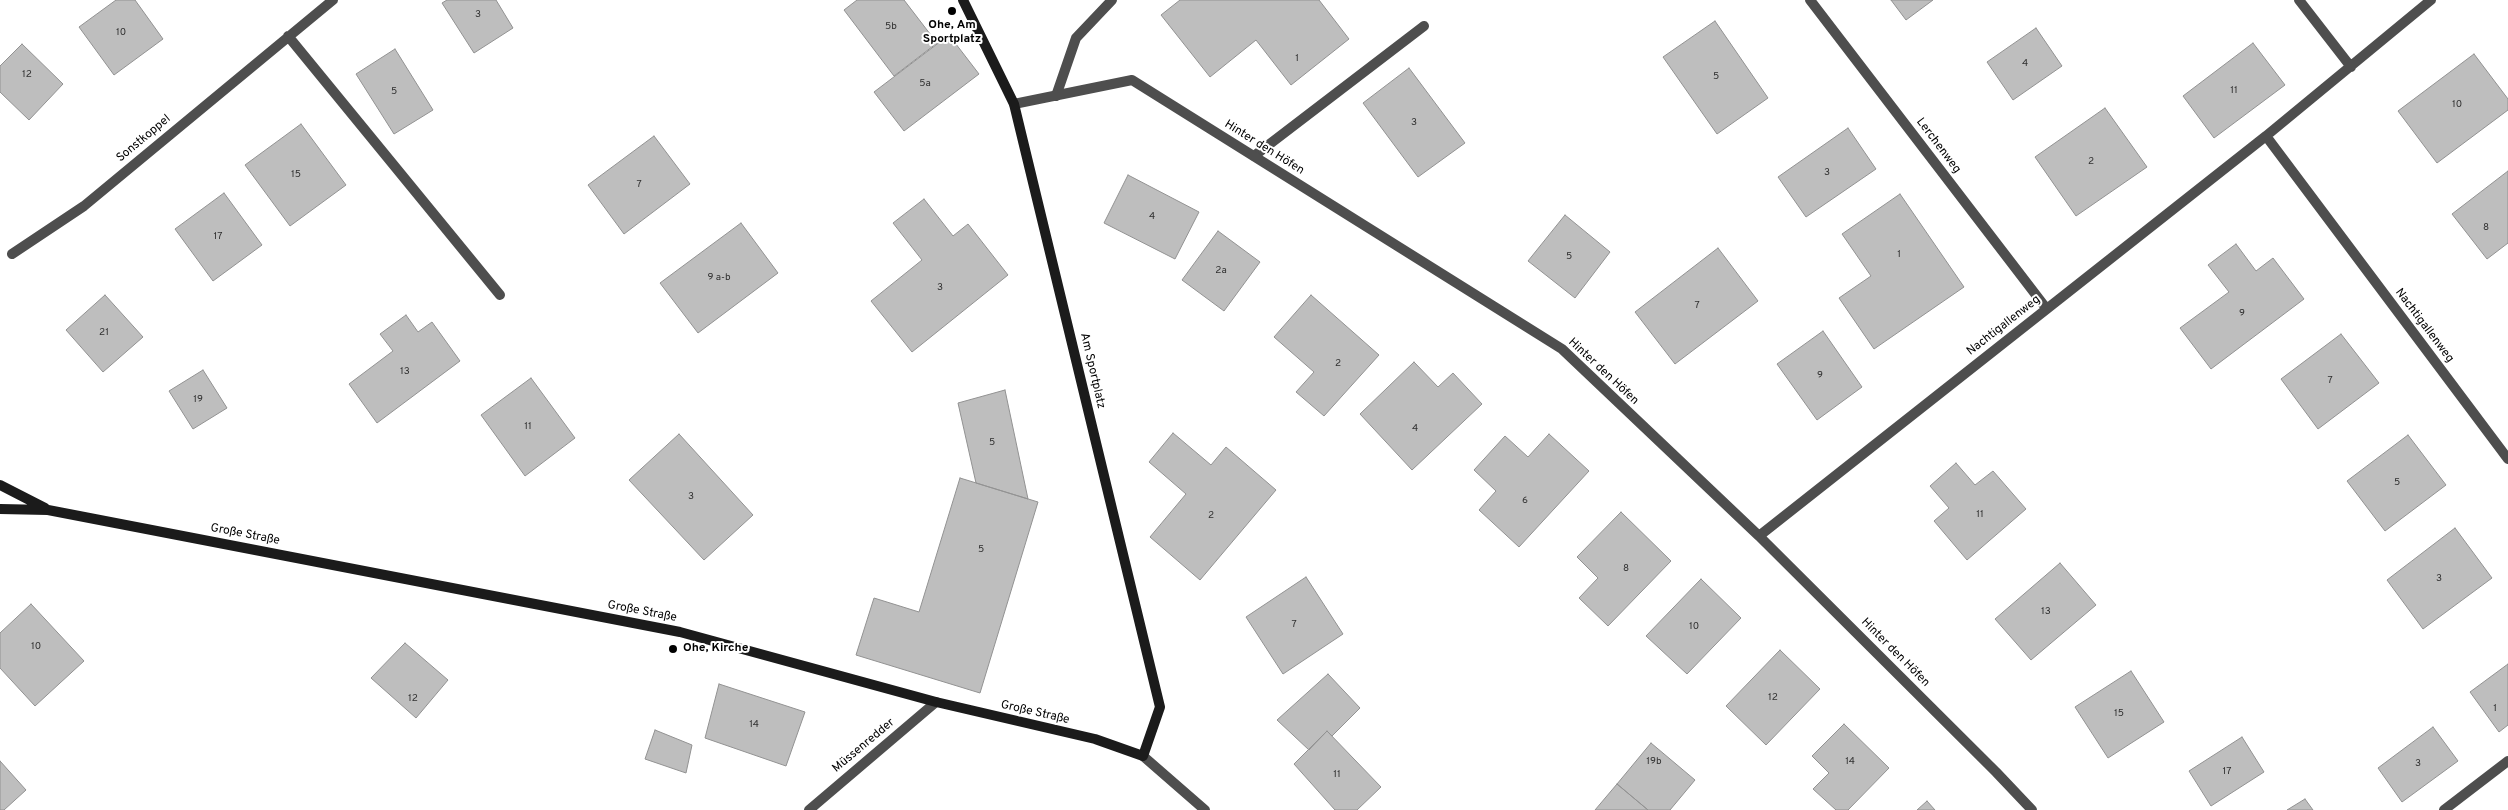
<!DOCTYPE html>
<meta charset="utf-8">
<style>
body{margin:0}
canvas{display:block;background:#fff}
</style>
<canvas width="2508" height="810"></canvas>
<script>
const context = document.querySelector('canvas').getContext('2d');
context.lineJoin = 'round';
function fillPath(path, color) {
  context.fillStyle = color;
  context.fill(path, 'evenodd');
}
function shape(rows) {
  const path = new Path2D();
  for (const r of rows) {
    path.moveTo(r[0], r[1]);
    for (let i = 2; i < r.length; i += 2) path.lineTo(r[i], r[i + 1]);
  }
  return path;
}
function stroke(path, color, width, dash) {
  context.strokeStyle = color;
  context.lineWidth = width;
  context.lineCap = dash ? 'butt' : 'round';
  context.setLineDash(dash || []);
  context.stroke(path);
}
function write(font, color, halo, rows, align = 'center') {
  context.font = font + ' Overpass,sans-serif';
  context.lineWidth = 4;
  context.setLineDash([]);
  context.textBaseline = 'middle';
  context.strokeStyle = halo;
  context.fillStyle = color;
  for (const [text, x, y, turn = 0] of rows) {
    context.save();
    context.translate(x, y);
    context.rotate((+turn || 0) * Math.PI / 180);
    context.textAlign = isNaN(turn) ? turn : align;
    if (halo) context.strokeText(text, 0, 0);
    context.fillText(text, 0, 0);
    context.restore();
  }
}
const building = shape([
 [116,0,135,0,163,39,114,75,79,27,116,0],
 [447,0,496,0,513,28,474,53,442,3,447,0],
 [857,0,904,0,937,43,894,76,844,10,857,0],
 [1180,0,1319,0,1349,39,1291,85,1256,40,1210,77,1161,15,1180,0],
 [1891,0,1933,0,1906,20,1891,0],
 [1715,21,1768,98,1717,134,1663,57,1715,21],
 [2036,28,2062,66,2013,100,1987,62,2036,28],
 [949,35,979,74,904,131,874,92,949,35],
 [2253,43,2285,85,2214,138,2183,96,2253,43],
 [22,44,63,84,29,120,0,92,0,66,22,44],
 [395,49,433,110,394,134,356,74,395,49],
 [2474,54,2508,99,2508,110,2437,163,2398,111,2474,54],
 [1409,68,1465,143,1418,177,1363,103,1409,68],
 [2105,108,2147,167,2076,216,2035,157,2105,108],
 [301,124,346,185,290,226,245,165,301,124],
 [1848,128,1876,169,1806,217,1778,177,1848,128],
 [654,136,690,184,624,234,588,185,654,136],
 [2508,171,2508,243,2487,259,2452,214,2508,171],
 [1128,175,1199,212,1175,259,1104,223,1128,175],
 [224,193,262,245,213,281,175,229,224,193],
 [1900,194,1964,287,1874,349,1839,298,1871,276,1842,234,1900,194],
 [924,199,953,236,968,224,1008,275,912,352,871,301,922,260,893,223,924,199],
 [1565,215,1610,252,1575,298,1528,261,1565,215],
 [741,223,778,273,698,333,660,283,741,223],
 [1218,231,1260,262,1224,311,1182,280,1218,231],
 [2236,244,2256,271,2273,258,2304,299,2211,369,2180,328,2229,292,2208,265,2236,244],
 [1718,248,1758,301,1675,364,1635,312,1718,248],
 [105,295,143,337,103,372,66,330,105,295],
 [1311,295,1379,355,1324,416,1296,392,1314,372,1274,337,1311,295],
 [406,315,418,332,432,322,460,361,377,423,349,384,393,351,380,334,406,315],
 [1823,331,1862,387,1817,420,1777,364,1823,331],
 [2341,334,2379,383,2318,429,2281,379,2341,334],
 [1414,362,1438,387,1453,373,1482,404,1412,470,1360,414,1414,362],
 [203,370,227,408,193,429,169,391,203,370],
 [531,378,575,438,525,476,481,415,531,378],
 [1005,390,1028,499,976,483,958,403,1005,390],
 [1173,433,1211,465,1226,447,1276,490,1200,580,1150,537,1186,494,1149,462,1173,433],
 [679,434,753,515,704,560,629,480,679,434],
 [1549,434,1589,471,1519,547,1479,510,1496,491,1474,470,1505,436,1528,457,1549,434],
 [2408,435,2446,485,2385,531,2347,481,2408,435],
 [1956,463,1975,485,1993,471,2026,509,1967,560,1934,521,1949,508,1930,486,1956,463],
 [960,478,1038,502,980,693,856,655,874,598,919,612,960,478],
 [1621,512,1671,561,1608,626,1579,598,1598,578,1577,557,1621,512],
 [2455,528,2492,578,2423,629,2387,580,2455,528],
 [2060,563,2096,605,2031,660,1995,619,2060,563],
 [1306,577,1343,634,1283,674,1246,617,1306,577],
 [1701,579,1741,618,1687,674,1646,636,1701,579],
 [31,604,84,661,35,706,0,668,0,633,31,604],
 [405,643,448,680,416,718,371,678,405,643],
 [1780,650,1820,689,1766,745,1726,706,1780,650],
 [2508,664,2508,725,2499,732,2470,692,2508,664],
 [2131,671,2164,722,2108,758,2075,707,2131,671],
 [1328,674,1360,708,1332,736,1327,731,1309,750,1277,720,1328,674],
 [719,684,805,712,786,766,705,738,719,684],
 [1844,724,1889,768,1848,810,1836,810,1813,789,1829,773,1812,756,1844,724],
 [2433,727,2458,761,2402,802,2378,768,2433,727],
 [655,730,692,745,686,773,645,759,655,730],
 [1327,731,1381,787,1357,810,1335,810,1294,764,1327,731],
 [2242,737,2264,772,2211,806,2189,771,2242,737],
 [1651,743,1695,780,1670,810,1648,810,1617,784,1651,743],
 [0,761,26,790,4,810,0,810,0,761],
 [1617,784,1648,810,1595,810,1617,784],
 [2305,799,2313,810,2287,810,2305,799],
 [1927,801,1935,810,1917,810,1927,801]
]);
const lane = shape([
 [1056,96,1076,38,1112,0],
 [1254,156,1424,26]
]);
const street = shape([
 [1810,0,2046,308],
 [2299,0,2351,67],
 [288,36,500,295],
 [1014,104,1132,80,1562,349,1759,536,1996,772,2032,810],
 [2266,136,2431,0],
 [12,254,84,206,333,0],
 [1759,536,2266,136,2508,459],
 [1143,756,1205,810],
 [809,810,936,702],
 [2444,810,2508,761]
]);
const secondary = shape([
 [0,485,45,508],
 [0,509,48,510,680,632,936,702,1095,739,1143,756,1160,707,1014,104,963,0]
]);
const markers = [
 [952,11,5,"#000"],
 [673,649,5,"#000"]
];
const numberNames = [
 ["3",478,15],
 ["5b",891,27],
 ["10",121,33],
 ["1",1297,59],
 ["4",2025,64],
 ["12",27,75],
 ["5",1716,77],
 ["5a",925,84],
 ["11",2234,91],
 ["5",394,92],
 ["10",2457,105],
 ["3",1414,123],
 ["2",2091,162],
 ["3",1827,173],
 ["15",296,175],
 ["7",639,185],
 ["4",1152,217],
 ["8",2486,228],
 ["17",218,237],
 ["1",1899,255],
 ["5",1569,257],
 ["2a",1221,271],
 ["9 a-b",719,278],
 ["3",940,288],
 ["7",1697,306],
 ["9",2242,314],
 ["21",104,333],
 ["2",1338,364],
 ["13",405,372],
 ["9",1820,376],
 ["7",2330,381],
 ["19",198,400],
 ["11",528,427],
 ["4",1415,429],
 ["5",992,443],
 ["5",2397,483],
 ["3",691,497],
 ["6",1525,501],
 ["11",1980,515],
 ["2",1211,516],
 ["5",981,550],
 ["8",1626,569],
 ["3",2439,579],
 ["13",2046,612],
 ["7",1294,625],
 ["10",1694,627],
 ["10",36,647],
 ["12",1773,698],
 ["12",413,699],
 ["1",2495,709],
 ["15",2119,714],
 ["14",754,725],
 ["19b",1654,762],
 ["14",1850,762],
 ["3",2418,764],
 ["17",2227,772],
 ["11",1337,775]
];
const poiNames = [
 ["Ohe, Am",952,26],
 ["Sportplatz",952,40],
 ["Ohe, Kirche",683,649,"left"]
];
const streetNames = [
 ["Sonstkoppel",144,139,-40],
 ["Lerchenweg",1938,146,53],
 ["Hinter den Höfen",1264,148,32],
 ["Nachtigallenweg",2004,326,-38],
 ["Nachtigallenweg",2424,326,53],
 ["Am Sportplatz",1092,371,77],
 ["Hinter den Höfen",1603,372,43],
 ["Große Straße",245,535,11],
 ["Große Straße",642,612,11],
 ["Hinter den Höfen",1895,653,45],
 ["Große Straße",1035,713,13],
 ["Müssenredder",864,746,-40]
];
fillPath(building, '#bebebe');
stroke(building, '#929292', 1);
stroke(lane, '#4e4e4e', 10);
stroke(street, '#4e4e4e', 10);
stroke(secondary, '#1b1b1b', 10);
for (const [x, y, r, color] of markers) {
  const dot = new Path2D();
  dot.arc(x, y, r, 0, 2 * Math.PI);
  context.fillStyle = color;
  context.fill(dot);
  stroke(dot, '#fff', 2);
}
write('10px', '#303030', null, numberNames);
write('bold 12px', '#000', '#fff', poiNames);
write('12px', '#000', '#fff', streetNames);
</script>
